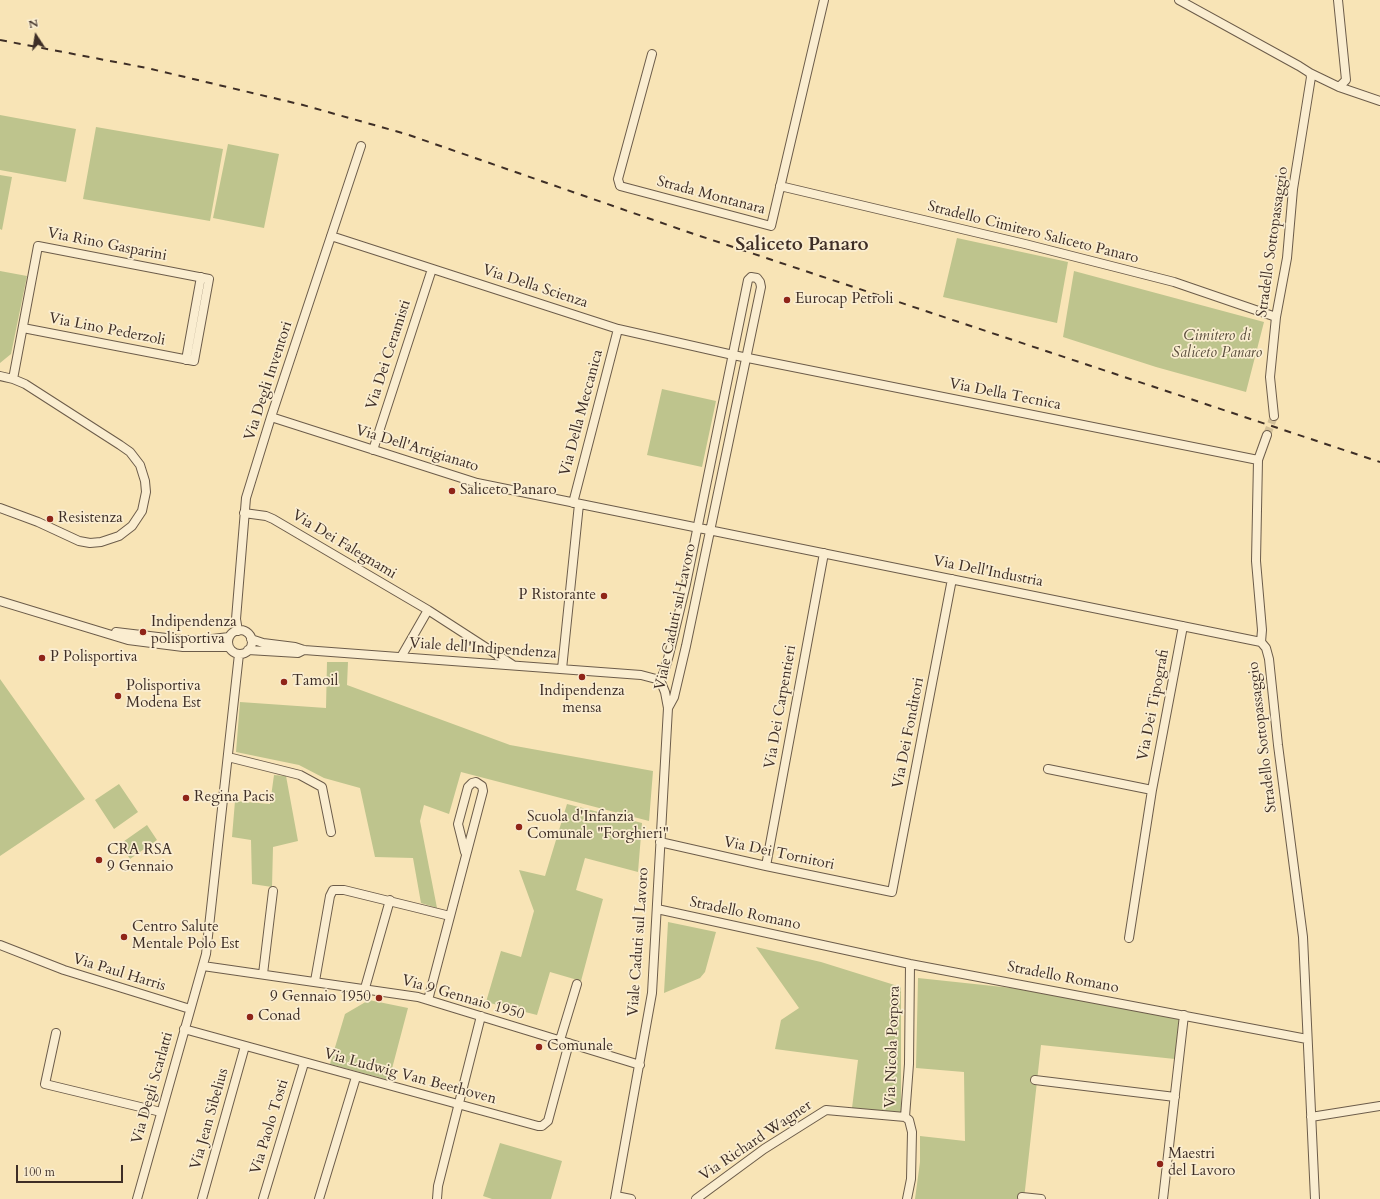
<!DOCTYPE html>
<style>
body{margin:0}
#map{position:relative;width:1380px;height:1199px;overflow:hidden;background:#f8e4b6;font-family:Cardo,serif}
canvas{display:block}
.north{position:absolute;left:16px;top:16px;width:40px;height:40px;-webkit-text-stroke:3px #faedd0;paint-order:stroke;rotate:348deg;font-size:11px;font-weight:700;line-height:16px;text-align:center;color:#3e2e26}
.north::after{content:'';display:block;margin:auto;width:14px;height:18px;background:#3e2e26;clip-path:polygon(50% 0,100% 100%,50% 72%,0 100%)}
.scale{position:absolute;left:16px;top:1165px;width:107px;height:18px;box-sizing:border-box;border:2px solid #3e2e26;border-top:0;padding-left:5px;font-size:12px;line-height:14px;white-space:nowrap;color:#3e2e26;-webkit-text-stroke:3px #faedd0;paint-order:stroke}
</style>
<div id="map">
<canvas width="1380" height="1199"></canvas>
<div class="north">N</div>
<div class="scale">100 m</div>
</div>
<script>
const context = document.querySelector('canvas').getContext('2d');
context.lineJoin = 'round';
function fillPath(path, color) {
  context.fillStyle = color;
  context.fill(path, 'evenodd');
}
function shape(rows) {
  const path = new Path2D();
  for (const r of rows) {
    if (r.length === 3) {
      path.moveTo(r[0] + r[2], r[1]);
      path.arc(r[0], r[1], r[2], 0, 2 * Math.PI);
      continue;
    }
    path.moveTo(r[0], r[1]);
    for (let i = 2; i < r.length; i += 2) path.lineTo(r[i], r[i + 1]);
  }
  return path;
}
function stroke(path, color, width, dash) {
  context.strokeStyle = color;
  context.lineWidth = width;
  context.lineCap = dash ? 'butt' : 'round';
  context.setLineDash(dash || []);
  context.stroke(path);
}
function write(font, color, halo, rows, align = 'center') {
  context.font = font + ' Cardo,serif';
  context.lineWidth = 3.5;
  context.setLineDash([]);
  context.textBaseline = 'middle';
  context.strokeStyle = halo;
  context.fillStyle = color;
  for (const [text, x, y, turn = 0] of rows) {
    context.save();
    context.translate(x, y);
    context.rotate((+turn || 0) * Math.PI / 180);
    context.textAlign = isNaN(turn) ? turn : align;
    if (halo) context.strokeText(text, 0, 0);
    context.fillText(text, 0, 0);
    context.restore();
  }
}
const green = shape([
 [0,115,76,129,66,182,0,170],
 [96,127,223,149,210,221,83,199],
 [228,144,279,154,264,228,213,218],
 [0,175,12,177,2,230,0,229],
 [957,238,1068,262,1057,323,943,297],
 [0,271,27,276,11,354,0,363],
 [1074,271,1264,322,1246,392,1156,367,1063,337],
 [662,389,716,401,702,467,647,455],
 [327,662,348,662,347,685,510,745,653,771,649,821,461,772,449,814,424,805,420,821,437,908,421,903,413,858,375,857,360,788,324,778,299,765,236,752,240,702,326,708],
 [0,679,85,799,0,856],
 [274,775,286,776,298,841,273,847,272,887,252,884,251,840,232,837,235,801,270,804],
 [119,784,138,812,114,829,95,800],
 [567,804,642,823,638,872,585,858,576,890,603,899,581,981,550,972,537,1015,486,1002,501,951,521,957,534,911,519,870,545,876],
 [147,825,157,840,130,859,120,844],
 [668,922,716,932,705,972,700,978,664,993],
 [756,947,821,962,901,987,901,1113,852,1108,858,1060,775,1049,781,1020,799,1008],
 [918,978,1012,988,1177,1018,1180,1022,1175,1059,1041,1045,1024,1199,915,1199,920,1162,920,1136,965,1141,964,1072,916,1068],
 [369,1000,408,1008,389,1080,330,1064,345,1014],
 [500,1143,562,1161,551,1199,492,1199,483,1196]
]);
const minorTunnel = shape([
 [1267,435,1274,416]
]);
const minor = shape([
 [1179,0,1299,66,1310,73,1311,77,1293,189,1287,258,1276,317,1270,377,1274,416],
 [1338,0,1346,80,1339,87],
 [652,54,618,179,620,186,771,226,824,0],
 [1310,73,1339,87,1380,101],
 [780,186,1025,244,1174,282,1276,317],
 [331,236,618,329,733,355,1258,460],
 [186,360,201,277],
 [0,376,13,379,25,384,120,445,130,452,140,465,145,481,146,492,142,511,132,526,119,536,101,542,90,543,79,541,38,522,0,508],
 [13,379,38,246,209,279,194,361,23,328],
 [271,417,477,483,1261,642],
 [1267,435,1258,460,1256,561,1262,630,1261,642,1266,648,1269,659,1278,745,1303,937,1315,1199],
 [373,450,432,269],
 [573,503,618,329],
 [244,513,266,516,273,519,428,610,513,665],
 [0,601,128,640,183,647,229,647],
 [240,642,12],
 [238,631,236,619,246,498,271,417,361,146],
 [116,632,183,640,204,640,229,637],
 [251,639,263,643,295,647,304,650,641,675,660,680],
 [248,650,298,653,304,650],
 [401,657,428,610],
 [562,669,579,504],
 [660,680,664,672,669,655,686,584,748,280,751,277,757,278,760,282,761,287,686,646,674,697,668,708],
 [228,757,300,775,322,787,331,832],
 [1048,769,1152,790],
 [660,842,766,866,892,892,952,579],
 [766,866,824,553],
 [657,909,910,964,1307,1039],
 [1129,938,1152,790,1183,626],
 [0,945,64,970,190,1009],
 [203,966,418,997,640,1065],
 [263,974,273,891],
 [315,981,330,896,333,890,344,890,450,916],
 [365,988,390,900],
 [428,1000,483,791,482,786,476,782,472,783,468,787,458,824,465,852],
 [184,1029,538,1126,542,1126,548,1121,569,1043],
 [56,1033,45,1084,161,1112],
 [560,1040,577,984],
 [1035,1080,1175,1097],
 [1311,1117,1380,1106],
 [616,1196,631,1199],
 [1022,1197,1041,1199],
 [137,1199,206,954,239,654],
 [202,1199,245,1046],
 [263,1199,304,1063],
 [319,1199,356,1077],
 [437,1199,438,1186,481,1016],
 [615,1199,652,993,668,708,665,692,660,680],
 [696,1199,764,1149,826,1110,905,1117],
 [907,1199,911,1179,912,1132,909,1120,905,1117,909,1064,910,964],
 [1163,1199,1184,1015]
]);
const rail = shape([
 [0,40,147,68,303,105,406,134,688,232,1380,462]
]);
const markers = [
 [787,300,4,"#8f2418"],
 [452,491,4,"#8f2418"],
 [50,519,4,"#8f2418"],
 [604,596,4,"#8f2418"],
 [143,632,4,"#8f2418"],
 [42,658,4,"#8f2418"],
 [582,677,4,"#8f2418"],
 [284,682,4,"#8f2418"],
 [118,696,4,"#8f2418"],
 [186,798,4,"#8f2418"],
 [519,827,4,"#8f2418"],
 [99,860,4,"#8f2418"],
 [124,937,4,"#8f2418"],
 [379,998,4,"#8f2418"],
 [250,1017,4,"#8f2418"],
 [539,1047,4,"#8f2418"],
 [1160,1164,4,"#8f2418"]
];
const streetNames = [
 ["Strada Montanara",711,196,15],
 ["Stradello Cimitero Saliceto Panaro",1033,233,14],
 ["Stradello Sottopassaggio",1273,242,-82],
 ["Via Rino Gasparini",107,245,11],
 ["Via Della Scienza",535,287,18],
 ["Via Lino Pederzoli",107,330,11],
 ["Via Dei Ceramisti",389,355,-72],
 ["Via Degli Inventori",269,381,-72],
 ["Via Della Tecnica",1005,395,11],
 ["Via Della Meccanica",582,413,-75],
 ["Via Dell'Artigianato",417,449,17],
 ["Via Dei Falegnami",344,545,31],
 ["Via Dell'Industria",988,572,11],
 ["Viale Caduti sul Lavoro",676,617,-78],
 ["Viale dell'Indipendenza",483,649,4],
 ["Via Dei Tipografi",1154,705,-79],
 ["Via Dei Carpentieri",781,707,-80],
 ["Via Dei Fonditori",909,733,-79],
 ["Stradello Sottopassaggio",1263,737,-97],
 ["Via Dei Tornitori",779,854,12],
 ["Stradello Romano",745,914,12],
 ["Viale Caduti sul Lavoro",639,942,-86],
 ["Via Paul Harris",119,973,17],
 ["Stradello Romano",1063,978,11],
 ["Via 9 Gennaio 1950",463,998,16],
 ["Via Nicola Porpora",893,1047,-88],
 ["Via Ludwig Van Beethoven",410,1077,15],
 ["Via Degli Scarlatti",153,1088,-74],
 ["Via Jean Sibelius",210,1119,-74],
 ["Via Paolo Tosti",270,1127,-73],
 ["Via Richard Wagner",756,1141,-34]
];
const poiNames = [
 ["Eurocap Petroli",795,300],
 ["Saliceto Panaro",460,491],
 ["Resistenza",58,519],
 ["P Ristorante",596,596,"right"],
 ["Indipendenza",151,623],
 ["polisportiva",151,640],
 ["P Polisportiva",50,658],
 ["Tamoil",292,682],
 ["Polisportiva",126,687],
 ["Modena Est",126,704],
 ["Indipendenza",582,692,"center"],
 ["mensa",582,709,"center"],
 ["Regina Pacis",194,798],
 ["Scuola d'Infanzia",527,818],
 ["Comunale \"Forghieri\"",527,835],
 ["CRA RSA",107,851],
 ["9 Gennaio",107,868],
 ["Centro Salute",132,928],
 ["Mentale Polo Est",132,945],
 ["9 Gennaio 1950",371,998,"right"],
 ["Conad",258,1017],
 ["Comunale",547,1047],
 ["Maestri",1168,1155],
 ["del Lavoro",1168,1172]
];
const parkNames = [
 ["Cimitero di",1217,337],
 ["Saliceto Panaro",1217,354]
];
const districtNames = [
 ["Saliceto Panaro",802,246]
];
fillPath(green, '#bec48d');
stroke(minorTunnel, '#d3c099', 8, [8, 4]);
stroke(minor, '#6c5c4a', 10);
stroke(minor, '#faedd0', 8);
stroke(rail, '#3e2e26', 2, [7, 7]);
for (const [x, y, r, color] of markers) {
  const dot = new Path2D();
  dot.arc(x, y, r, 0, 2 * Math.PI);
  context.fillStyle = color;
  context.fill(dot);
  stroke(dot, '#faedd0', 1.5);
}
write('15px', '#3e2e26', '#faedd0', streetNames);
write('15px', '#3e2e26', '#faedd0', poiNames, 'left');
write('italic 15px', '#584c3b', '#faedd0', parkNames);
write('bold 19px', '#3e2e26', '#faedd0', districtNames);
</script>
